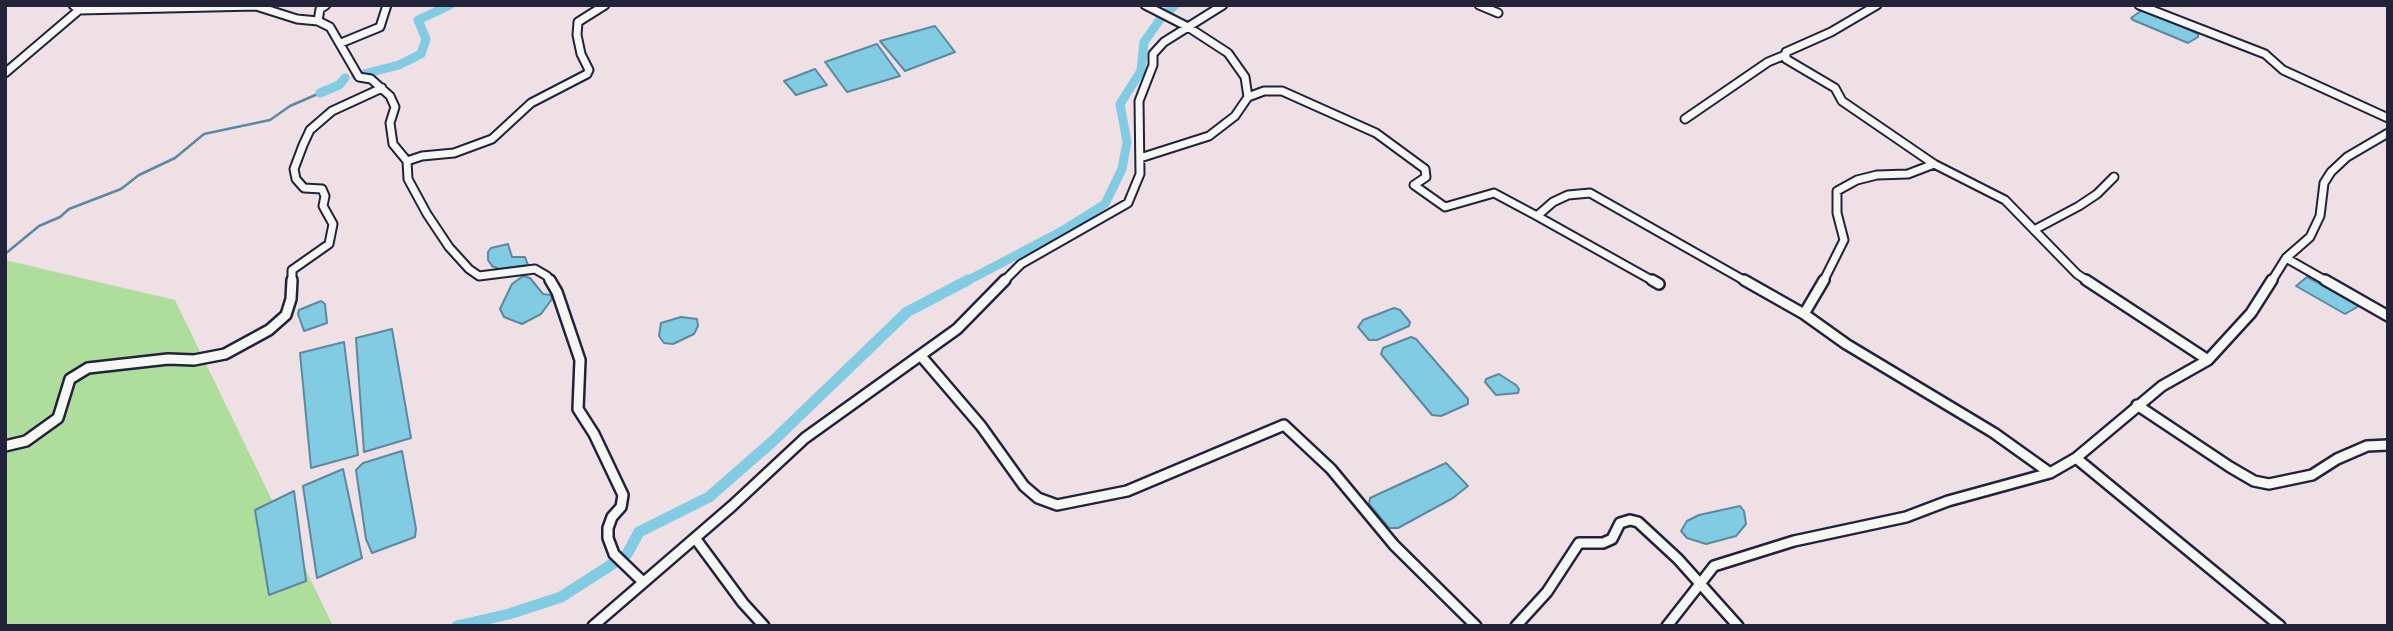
<!DOCTYPE html>
<style>
body{margin:0}
#map{position:relative;width:2393px;height:631px;overflow:hidden;background:#efe0e6;font-family:Mali,sans-serif}
canvas{display:block}
.frame{position:absolute;inset:0;border:7px solid #22223b;pointer-events:none}
</style>
<div id="map">
<canvas width="2393" height="631"></canvas>
<div class="frame"></div>
</div>
<script>
const context = document.querySelector('canvas').getContext('2d');
context.lineJoin = 'round';
function fillPath(path, color) {
  context.fillStyle = color;
  context.fill(path, 'evenodd');
}
function shape(rows) {
  const path = new Path2D();
  for (const r of rows) {
    path.moveTo(r[0], r[1]);
    for (let i = 2; i < r.length; i += 2) path.lineTo(r[i], r[i + 1]);
  }
  return path;
}
function stroke(path, color, width, dash) {
  context.strokeStyle = color;
  context.lineWidth = width;
  context.lineCap = dash ? 'butt' : 'round';
  context.setLineDash(dash || []);
  context.stroke(path);
}
const green = shape([
 [5,260,175,300,333,626,5,626]
]);
const water = shape([
 [2145,8,2198,34,2198,37,2188,43,2133,20,2131,18,2145,8],
 [935,26,955,52,905,71,880,41,935,26],
 [877,44,900,76,847,92,825,62,877,44],
 [815,69,827,85,796,95,784,81,815,69],
 [508,244,512,257,525,257,528,265,499,269,492,266,488,260,488,252,491,248,508,244],
 [523,276,530,278,543,294,551,295,552,299,541,314,522,324,504,317,500,309,512,284,523,276],
 [2307,277,2347,298,2359,306,2345,314,2296,286,2307,277],
 [321,301,325,304,327,323,304,331,298,314,299,310,321,301],
 [1394,308,1400,310,1410,322,1409,326,1377,340,1369,340,1358,327,1363,320,1394,308],
 [681,317,697,319,698,326,694,334,673,344,664,343,659,336,661,323,681,317],
 [392,329,411,438,364,452,356,338,392,329],
 [1411,337,1416,339,1468,399,1468,404,1441,416,1432,415,1381,354,1383,348,1411,337],
 [344,342,358,455,311,468,300,353,344,342],
 [1499,374,1516,385,1519,389,1518,393,1496,395,1485,382,1486,379,1499,374],
 [402,451,416,529,415,537,372,553,366,539,356,470,363,463,402,451],
 [1446,463,1468,486,1453,498,1398,528,1389,528,1369,504,1370,498,1446,463],
 [343,469,362,558,317,578,303,486,343,469],
 [294,491,306,581,269,595,255,510,294,491],
 [1740,506,1744,511,1746,524,1736,536,1706,544,1687,538,1681,531,1687,521,1699,515,1740,506]
]);
const stream = shape([
 [5,254,39,226,60,217,69,209,121,189,139,175,175,158,204,134,270,120,290,106,320,93]
]);
const canalFar1 = shape([
 [356,76,399,65,421,54,426,39,418,20,450,5],
 [320,93,339,85,345,78],
 [965,282,1062,231,1105,204,1122,169,1127,142,1120,104,1141,71,1144,42,1161,18,1175,5]
]);
const canal = shape([
 [457,626,509,614,561,597,614,563,627,554,639,532,709,497,773,441,907,312,968,280]
]);
const minorFar1 = shape([
 [73,5,79,10,256,6,297,19,318,21,330,27,359,77,371,79,390,96,395,107,390,123,393,144,407,161,422,156,454,153,492,139,531,103,587,74,589,70,581,54,577,35,578,22,605,5],
 [1479,5,1498,13],
 [1877,5,1831,32,1786,52,1786,59,1835,88,1842,101,1934,164,2005,200,2077,274,2089,282],
 [2139,5,2265,54,2283,70,2388,118],
 [318,21,320,9,326,5],
 [341,43,380,27,387,5],
 [5,73,79,10],
 [1248,97,1264,91,1282,91,1376,133,1425,169,1426,177,1414,185,1445,207,1494,193,1537,216,1553,202,1568,195,1590,193,1747,282],
 [1685,119,1768,62,1785,55],
 [1140,158,1209,136,1235,116,1248,97,1245,77,1228,53,1188,27,1145,5],
 [407,161,408,179,427,214,449,247,469,269,479,276,535,269,547,276,551,282],
 [1537,216,1655,282],
 [2034,230,2079,206,2097,194,2114,177],
 [2286,258,2328,282],
 [292,282,292,270,329,244,333,224,323,206,325,196,322,189,304,188,296,179,294,169,303,145,310,130,332,111,382,88],
 [1003,282,1021,264,1128,203,1140,174,1139,101,1153,65,1153,54,1164,42,1223,5],
 [1823,282,1844,240,1837,213,1837,191,1857,180,1877,175,1908,174,1934,164],
 [2271,282,2286,258,2310,237,2320,216,2324,183,2331,172,2347,157,2388,133]
]);
const minor = shape([
 [550,280,557,292,580,360,578,409,594,434,623,495,621,507,612,517,608,528,608,538,614,554,642,581],
 [1652,280,1659,284],
 [1744,280,1804,314,1846,344,1994,433,2050,473],
 [2086,280,2208,360],
 [2325,280,2388,316],
 [1804,314,1824,280],
 [921,356,981,426,1024,486,1038,498,1057,505,1127,491,1284,425,1331,469,1394,545,1476,626],
 [2137,405,2230,467,2254,481,2269,484,2312,475,2337,459,2367,446,2388,445],
 [5,446,26,441,58,418,70,379,88,368,168,359,194,360,225,354,269,330,286,315,291,299,292,280],
 [2076,458,2280,626],
 [695,538,743,603,764,626],
 [593,626,732,506,805,438,957,329,1005,280],
 [1516,626,1547,592,1579,543,1603,543,1612,539,1620,523,1630,520,1638,522,1678,559,1738,626],
 [1667,626,1714,566,1794,541,1906,517,1948,501,2050,473,2076,458,2162,386,2208,360,2251,313,2272,280]
]);
fillPath(green, '#aedd9c');
fillPath(water, '#82cce3');
stroke(water, '#5c88a0', 2);
stroke(stream, '#5c88a0', 2.5);
stroke(canalFar1, '#82cce3', 9);
stroke(canal, '#82cce3', 11);
stroke(minorFar1, '#22223b', 11);
stroke(minor, '#22223b', 14);
stroke(minorFar1, '#f6f6f2', 7);
stroke(minor, '#f6f6f2', 9);
</script>
